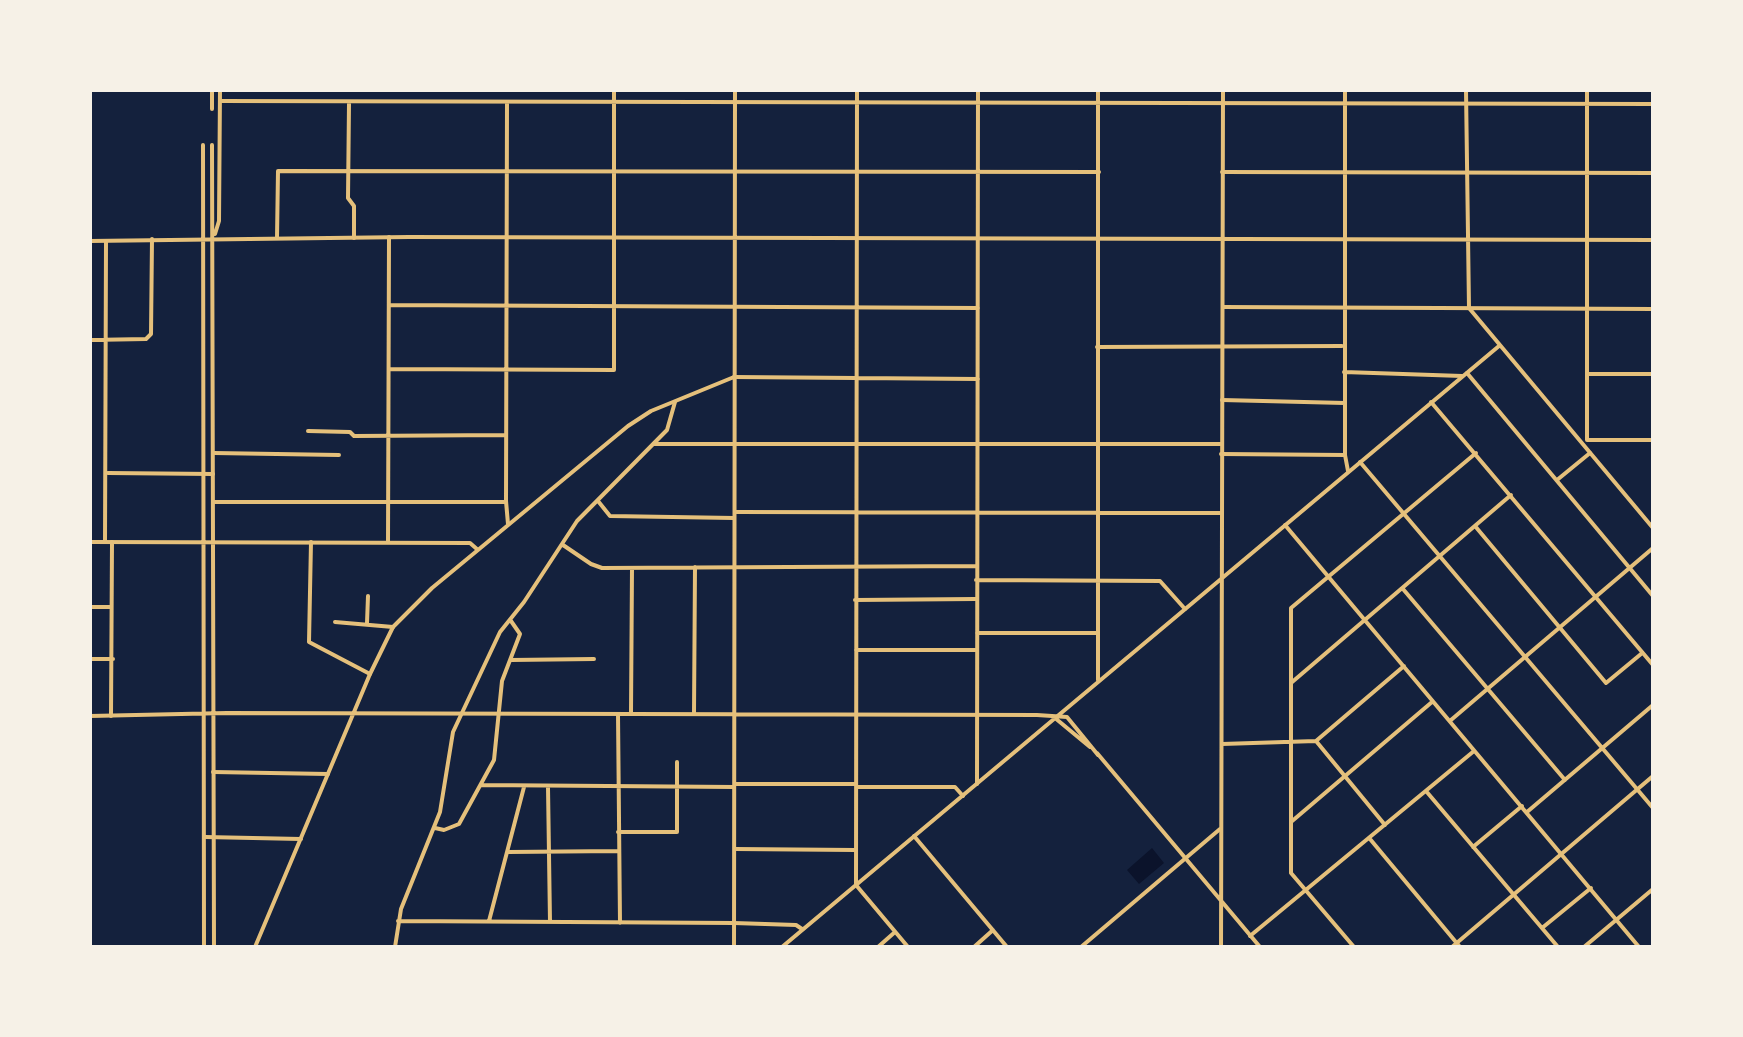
<!DOCTYPE html>
<style>
body{margin:0}
#map{position:relative;width:1743px;height:1037px;overflow:hidden;background:#14213d;font-family:"Fira Sans",sans-serif}
canvas{display:block}
.frame{position:absolute;inset:0;border:92px solid #f6f1e7;pointer-events:none}
</style>
<div id="map">
<canvas width="1743" height="1037"></canvas>
<div class="frame"></div>
</div>
<script>
const context = document.querySelector('canvas').getContext('2d');
context.lineJoin = 'round';
function fillPath(path, color) {
  context.fillStyle = color;
  context.fill(path, 'evenodd');
}
function shape(rows) {
  const path = new Path2D();
  for (const r of rows) {
    path.moveTo(r[0], r[1]);
    for (let i = 2; i < r.length; i += 2) path.lineTo(r[i], r[i + 1]);
  }
  return path;
}
function stroke(path, color, width, dash) {
  context.strokeStyle = color;
  context.lineWidth = width;
  context.lineCap = dash ? 'butt' : 'round';
  context.setLineDash(dash || []);
  context.stroke(path);
}
const water = shape([
 [1152,848,1164,863,1139,884,1127,870]
]);
const minor = shape([
 [857,90,856,885,908,947],
 [1345,90,1345,455,1348,471],
 [220,101,1653,104],
 [507,103,506,501,508,524],
 [349,104,348,198,354,206,354,238],
 [1222,172,1653,173],
 [277,238,278,171,1099,172],
 [389,305,978,308],
 [1223,307,1653,309],
 [90,340,146,339,151,334,152,239],
 [1097,347,1342,346],
 [389,369,614,370,614,90],
 [1344,372,1462,376],
 [1467,373,1653,596],
 [1588,374,1653,374],
 [734,377,978,379],
 [1222,400,1345,403],
 [1431,402,1653,665],
 [308,431,350,432,354,436,506,435],
 [1587,440,1587,90],
 [1588,440,1653,440],
 [655,444,1221,444],
 [214,453,339,455],
 [1221,454,1345,455],
 [1360,462,1653,808],
 [108,473,213,474],
 [1557,480,1590,453],
 [598,501,610,516,734,518],
 [213,502,504,502],
 [736,512,1221,513],
 [1285,525,1639,947],
 [1475,526,1606,683,1641,654],
 [105,542,106,242],
 [311,542,309,642,370,674],
 [388,542,389,237],
 [563,545,591,564,602,568,976,566],
 [976,580,1160,581,1185,609],
 [1403,589,1565,780],
 [855,600,975,599],
 [90,607,110,607],
 [335,622,393,627],
 [367,623,368,596],
 [977,633,1098,633],
 [856,650,976,650],
 [90,659,113,659],
 [511,660,594,659],
 [1098,680,1098,90],
 [1291,683,1511,495],
 [631,713,632,568],
 [694,713,695,567],
 [618,714,620,923],
 [111,716,112,542],
 [1451,720,1653,548],
 [1316,741,1385,825],
 [1222,744,1316,741,1404,666],
 [213,772,328,774],
 [735,784,855,784],
 [977,784,978,90],
 [481,785,734,787],
 [548,787,550,922],
 [857,787,955,787,963,796],
 [1426,791,1558,947],
 [1527,812,1653,705],
 [1291,822,1432,702],
 [435,828,444,830,459,824,494,760,502,681,520,634,511,621],
 [618,832,677,832,677,762],
 [914,836,1007,947],
 [205,837,301,839],
 [1370,839,1460,947],
 [1473,847,1522,806],
 [735,849,855,850],
 [508,852,619,851],
 [398,921,734,923,796,925,802,929],
 [489,921,524,787],
 [1542,928,1591,888],
 [1250,936,1474,751],
 [395,947,401,909,440,812,453,732,500,632,524,602,577,521,667,430,675,402],
 [878,947,895,932],
 [974,947,993,930],
 [1081,947,1220,829],
 [1354,947,1291,873,1291,608,1476,453],
 [1584,947,1653,889]
]);
const tertiary = shape([
 [212,90,212,109],
 [1466,90,1469,308,1653,528],
 [203,145,204,947],
 [212,145,214,947],
 [215,234,219,221,220,90],
 [90,241,409,237,1653,240],
 [90,542,470,543,478,550],
 [90,716,227,713,1037,715,1067,717,1098,755],
 [1055,718,1090,747],
 [1097,753,1260,947],
 [255,947,370,674,393,627,432,588,628,426,651,411,734,377],
 [734,947,735,90],
 [782,947,1499,346],
 [1221,947,1223,90],
 [1452,947,1653,776]
]);
fillPath(water, '#0b132b');
stroke(minor, '#e5c07b', 4);
stroke(tertiary, '#e5c07b', 4);
</script>
